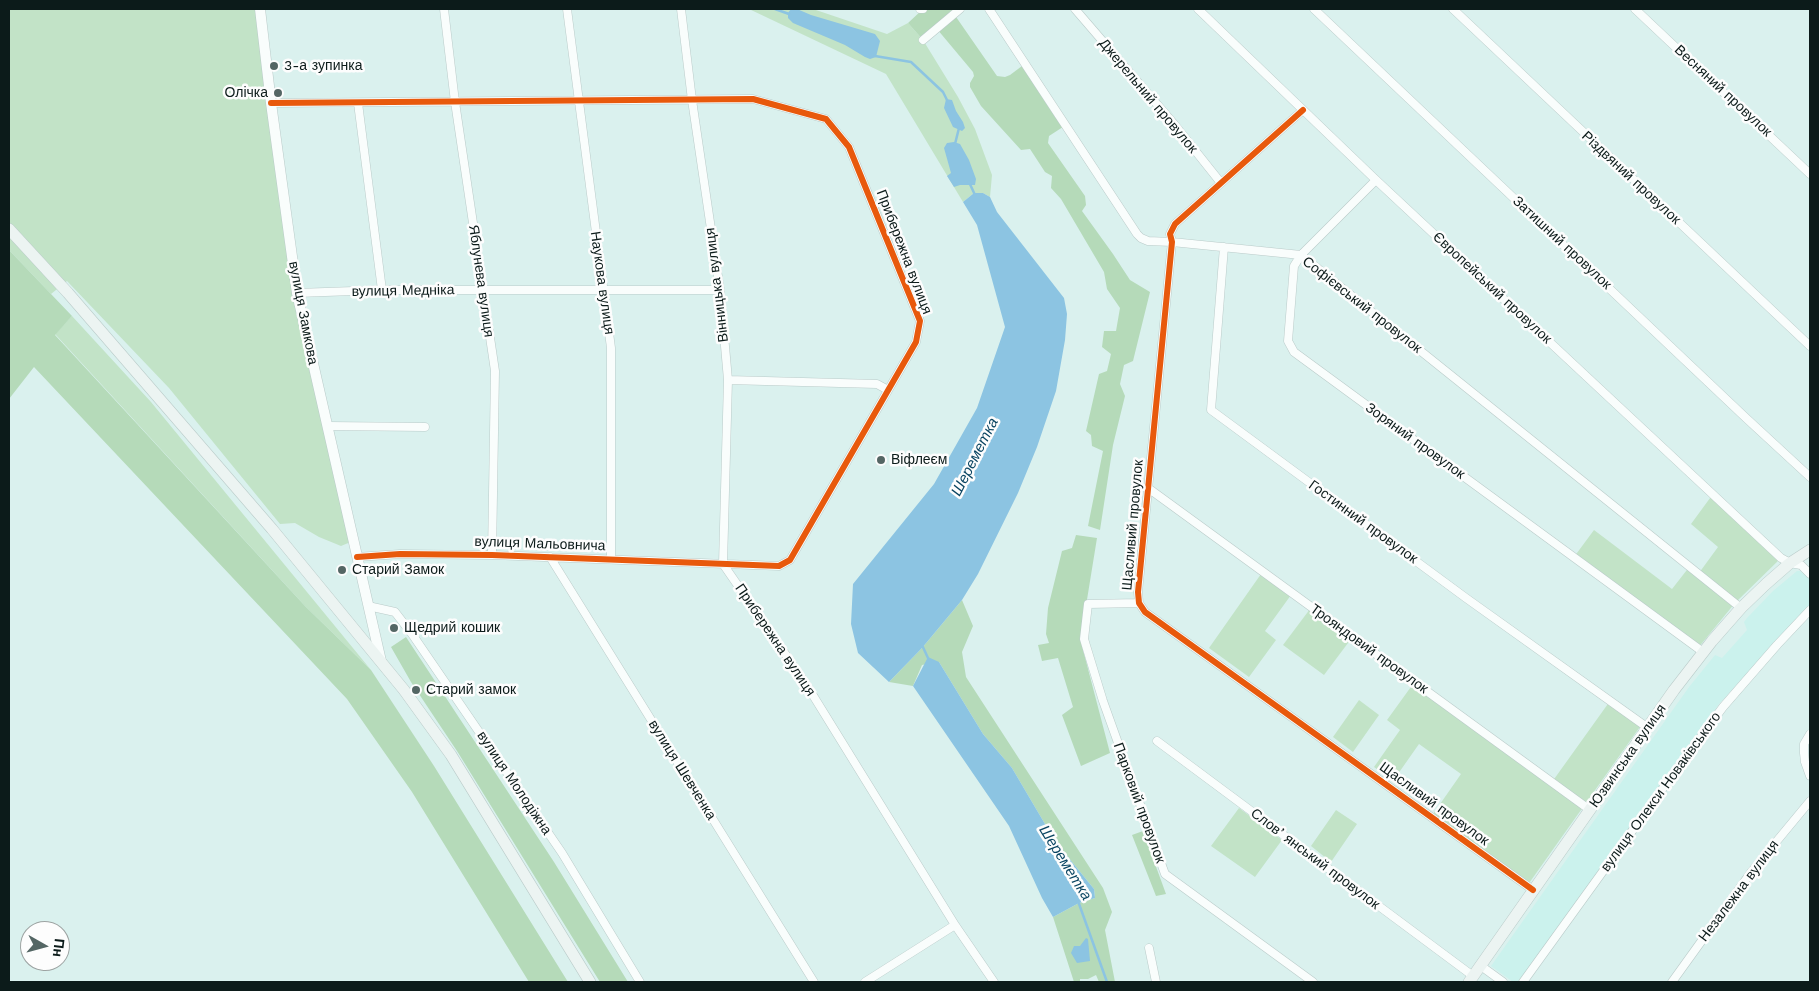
<!DOCTYPE html>
<meta charset="utf-8">
<style>
body{margin:0}
#map{position:relative;width:1819px;height:991px;overflow:hidden;background:#daf1ee;font-family:"Work Sans",sans-serif}
canvas{display:block}
.frame{position:absolute;inset:0;border:10px solid #0c1b1a;pointer-events:none}
.north{position:absolute;left:20px;top:921px;width:50px;height:50px;box-sizing:border-box;background:#fdfdfd;border:1px solid #9da3a2;border-radius:50%;rotate:97deg;font-size:14px;font-weight:700;line-height:20px;text-align:center;color:#0c1b1a}
.north::after{content:'';display:block;margin:auto;width:18px;height:22px;background:#546664;clip-path:polygon(50% 0,100% 100%,50% 72%,0 100%)}
</style>
<div id="map">
<canvas width="1819" height="991"></canvas>
<div class="frame"></div>
<div class="north">Пн</div>
</div>
<script>
const context = document.querySelector('canvas').getContext('2d');
context.lineJoin = 'round';
function fillPath(path, color) {
  context.fillStyle = color;
  context.fill(path, 'evenodd');
}
function shape(rows) {
  const path = new Path2D();
  for (const r of rows) {
    path.moveTo(r[0], r[1]);
    for (let i = 2; i < r.length; i += 2) path.lineTo(r[i], r[i + 1]);
  }
  return path;
}
function stroke(path, color, width, dash) {
  context.strokeStyle = color;
  context.lineWidth = width;
  context.lineCap = dash ? 'butt' : 'round';
  context.setLineDash(dash || []);
  context.stroke(path);
}
function write(font, color, halo, rows, align = 'center') {
  context.font = font + ' "Work Sans",sans-serif';
  context.lineWidth = 5;
  context.setLineDash([]);
  context.textBaseline = 'middle';
  context.strokeStyle = halo;
  context.fillStyle = color;
  for (const [text, x, y, turn = 0] of rows) {
    context.save();
    context.translate(x, y);
    context.rotate((+turn || 0) * Math.PI / 180);
    context.textAlign = isNaN(turn) ? turn : align;
    if (halo) context.strokeText(text, 0, 0);
    context.fillText(text, 0, 0);
    context.restore();
  }
}
const built = shape([
 [1797,571,1800,571,1810,579,1810,606,1719,704,1521,982,1513,982,1491,966,1689,687,1715,655,1722,658,1747,630,1744,622,1747,618,1773,591]
]);
const green = shape([
 [9,9,260,9,297,293,353,541,341,546,319,537,295,523,280,524,169,388,67,281,51,294,9,250],
 [749,9,813,9,887,34,908,23,923,40,958,97,975,129,992,175,990,197,983,193,974,193,963,202,886,74],
 [72,316,151,402,371,670,306,607,55,334],
 [1713,494,1781,558,1735,603,1698,648,1574,557,1594,530,1672,589,1690,566,1699,573,1718,547,1691,524],
 [1261,574,1291,595,1265,631,1276,640,1249,677,1209,648],
 [1310,609,1351,639,1324,675,1283,645],
 [1413,684,1552,782,1610,701,1642,724,1527,886,1431,817,1461,774,1419,744,1393,781,1374,767,1400,730,1387,720],
 [1359,700,1379,715,1353,752,1333,737],
 [1239,808,1282,840,1255,877,1211,846],
 [1336,810,1357,824,1331,862,1311,846]
]);
const forest = shape([
 [923,9,960,9,954,14,997,76,1005,77,1010,75,1026,63,1066,125,1049,136,1048,143,1085,196,1086,205,1082,211,1113,254,1130,280,1150,292,1133,361,1124,365,1120,384,1125,396,1113,445,1100,530,1088,526,1103,451,1092,446,1091,435,1086,431,1099,374,1107,371,1111,354,1102,347,1104,331,1116,331,1120,308,1107,289,1104,272,1061,199,1051,188,1052,176,1045,172,1030,149,1021,150,981,106,970,87,970,83,974,76,973,72,937,29,923,40,908,23],
 [9,250,72,316,55,335,306,607,371,670,434,766,568,982,529,982,412,792,347,699,34,367,9,399],
 [1076,535,1097,538,1085,612,1082,646,1110,753,1081,766,1062,715,1073,707,1058,658,1042,661,1038,645,1049,643,1046,634,1048,608,1062,551,1072,548],
 [962,600,973,626,962,652,966,677,1103,888,1112,912,1105,930,1115,982,1099,982,1096,975,1088,979,1080,979,1080,982,1074,982,1053,917,1079,903,1095,898,1094,889,1055,841,1012,768,983,734,939,662,922,665,913,686,889,682,922,648],
 [406,637,554,862,628,982,600,982,457,751,411,682,391,647],
 [1143,831,1166,894,1156,896,1132,835]
]);
const water = shape([
 [791,9,797,9,811,15,875,34,880,41,876,57,870,59,865,57,845,45,793,23,788,18,788,13],
 [946,99,952,100,956,111,963,122,965,128,962,131,953,127,944,108],
 [954,142,960,144,969,160,976,179,975,185,960,185,954,187,947,176,951,173,944,148,947,143],
 [974,193,983,193,990,197,997,212,1064,298,1067,314,1065,340,1056,391,1037,447,1018,493,978,574,962,600,922,648,889,682,858,653,851,624,853,584,934,484,977,408,1005,327,977,225,963,202],
 [928,657,939,662,983,734,1012,768,1055,841,1094,889,1095,898,1079,903,1053,917,1042,898,1009,826,913,686],
 [1086,938,1088,939,1090,961,1077,963,1071,953,1074,946,1080,946]
]);
const stream = shape([
 [775,9,789,14],
 [875,56,911,62,943,92,947,100],
 [955,144,959,128],
 [969,182,975,195],
 [922,645,928,658],
 [1078,901,1107,982]
]);
const minor = shape([
 [444,9,455,102,495,371,492,555],
 [567,9,611,348,611,559],
 [681,9,692,100,720,290,728,380,723,564],
 [920,9,923,9],
 [989,9,1137,234,1141,238,1148,241,1172,242,1301,255,1741,608],
 [1075,9,1174,124,1221,183],
 [1198,9,1376,180,1781,558,1790,563,1801,565,1810,574],
 [1314,9,1746,418,1810,477],
 [1453,9,1810,346],
 [1635,9,1810,174],
 [923,40,960,9],
 [271,103,753,99,826,119,849,147,920,321,916,342,790,560,779,566,492,555,400,554,357,557],
 [358,103,382,290],
 [1303,110,1175,224,1170,234,1172,242,1138,592,1139,603,1145,612,1533,890],
 [1376,180,1301,255,1294,266,1288,341,1294,352,1703,652],
 [1224,247,1211,410,1466,598,1648,728],
 [297,293,382,290,720,290],
 [728,380,877,384,888,390],
 [328,426,425,427],
 [1148,488,1590,810],
 [550,557,814,982],
 [723,564,806,684,955,925,994,982],
 [1139,603,1088,604,1084,639,1103,701,1165,874,1313,982],
 [368,606,395,612,412,634,562,853,640,982],
 [1810,734,1804,744,1804,753,1805,762,1810,776],
 [1157,741,1473,976],
 [1149,948,1156,982],
 [1481,966,1503,982],
 [865,982,955,925],
 [1523,982,1666,784,1723,707,1777,645,1810,610],
 [1672,982,1752,871,1810,801]
]);
const tertiary = shape([
 [260,9,271,103,297,293,381,661]
]);
const secondary = shape([
 [9,229,68,293,272,529,404,690,451,755,590,982],
 [1469,982,1674,690,1712,641,1741,608,1766,584,1790,563,1810,550]
]);
const cycleway = shape([
 [271,103,753,99,826,119,849,147,920,321,916,342,790,560,779,566,492,555,400,554,357,557],
 [1303,110,1175,224,1170,234,1172,242,1138,592,1139,603,1145,612,1533,890]
]);
const markers = [
 [274,66,5,"#546664"],
 [278,93,5,"#546664"],
 [881,460,5,"#546664"],
 [342,570,5,"#546664"],
 [394,628,5,"#546664"],
 [416,690,5,"#546664"]
];
const poiNames = [
 ["3-а зупинка",284,66],
 ["Олічка",268,93,"right"],
 ["Віфлеєм",891,460],
 ["Старий Замок",352,570],
 ["Щедрий кошик",404,628],
 ["Старий замок",426,690]
];
const streetNames = [
 ["Весняний провулок",1723,91,43],
 ["Джерельний провулок",1148,96,50],
 ["Різдвяний провулок",1631,178,43],
 ["Затишний провулок",1562,243,43],
 ["Прибережна вулиця",904,252,69],
 ["Яблунева вулиця",481,281,82],
 ["Наукова вулиця",602,283,82],
 ["Вінницька вулиця",717,285,-97],
 ["Європейський провулок",1492,288,43],
 ["вулиця Медніка",403,291,-1],
 ["Софієвський провулок",1362,305,38],
 ["вулиця Замкова",303,313,79],
 ["Зоряний провулок",1415,441,36],
 ["Гостинний провулок",1363,522,36],
 ["Щасливий провулок",1133,525,-85],
 ["вулиця Мальовнича",540,544,2],
 ["Прибережна вулиця",775,640,56],
 ["Трояндовий провулок",1369,649,36],
 ["Юзвинська вулиця",1628,756,-55],
 ["вулиця Шевченка",682,770,58],
 ["вулиця Молодіжна",514,783,56],
 ["вулиця Олекси Новаківського",1661,792,-54],
 ["Парковий провулок",1139,803,70],
 ["Щасливий провулок",1434,804,36],
 ["Словʼянський провулок",1315,859,37],
 ["Незалежна вулиця",1739,891,-53]
];
const waterNames = [
 ["Шереметка",975,457,-63],
 ["Шереметка",1065,863,58]
];
fillPath(built, '#cbf2ed');
fillPath(green, '#c2e3c7');
fillPath(forest, '#b5dab9');
fillPath(water, '#8cc4e2');
stroke(stream, '#8cc4e2', 2.5);
stroke(minor, '#bacbc9', 9);
stroke(tertiary, '#bacbc9', 11);
stroke(secondary, '#bacbc9', 12);
stroke(minor, '#f9fdfc', 8);
stroke(tertiary, '#f9fdfc', 10);
stroke(secondary, '#ecf4f2', 11);
stroke(cycleway, '#e8590c', 6);
for (const [x, y, r, color] of markers) {
  const dot = new Path2D();
  dot.arc(x, y, r, 0, 2 * Math.PI);
  context.fillStyle = color;
  context.fill(dot);
  stroke(dot, '#fdfdfd', 2);
}
write('14px', '#0c1b1a', '#fdfdfd', poiNames, 'left');
write('14px', '#0c1b1a', '#fdfdfd', streetNames);
write('italic 15px', '#0a4562', '#fdfdfd', waterNames);
</script>
